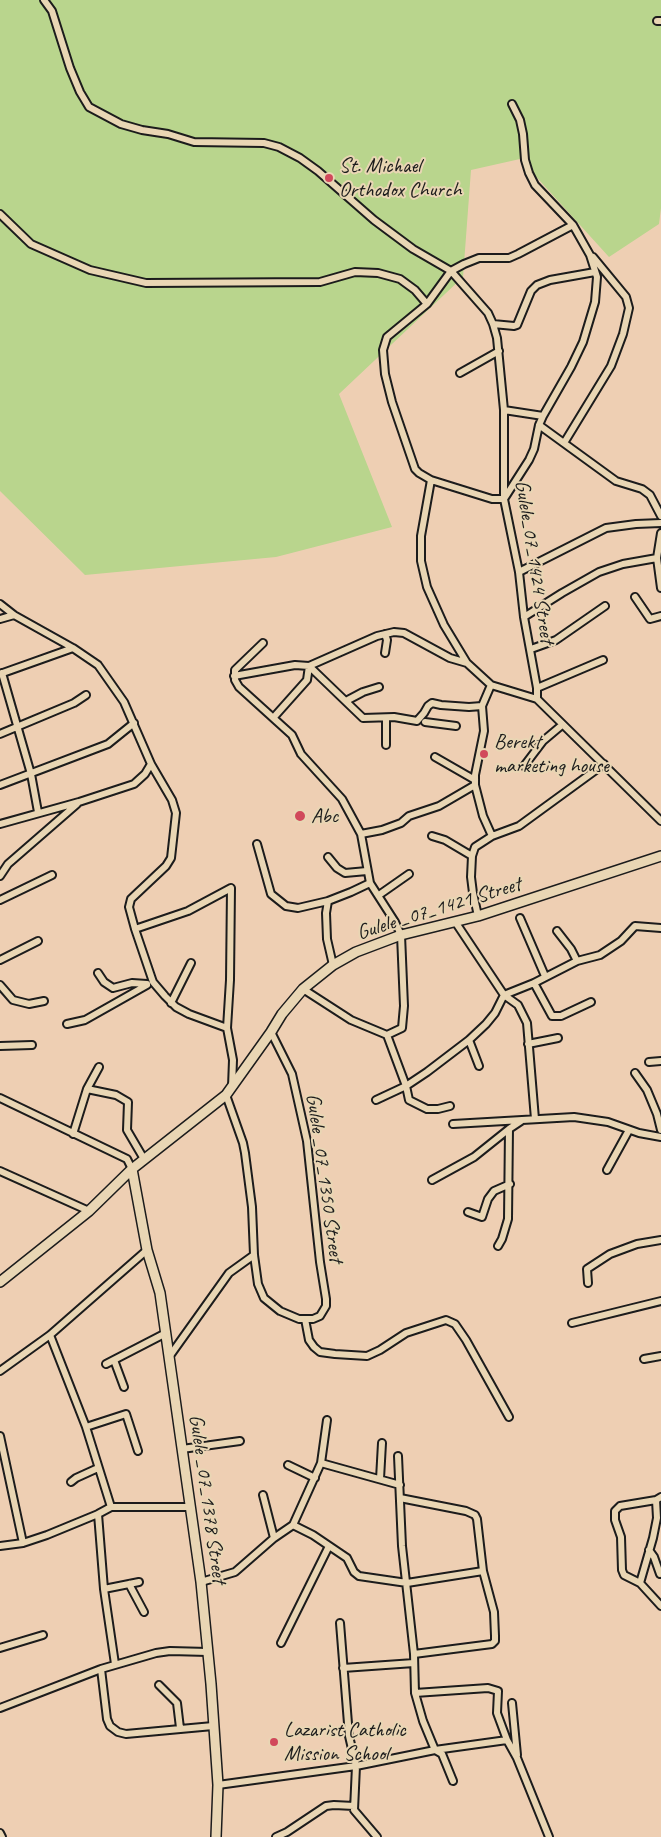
<!DOCTYPE html>
<style>
body{margin:0}
canvas{display:block;background:#eecfb3}
</style>
<canvas width="661" height="1837"></canvas>
<script>
const context = document.querySelector('canvas').getContext('2d');
context.lineJoin = 'round';
function fillPath(path, color) {
  context.fillStyle = color;
  context.fill(path, 'evenodd');
}
function shape(rows) {
  const path = new Path2D();
  for (const r of rows) {
    path.moveTo(r[0], r[1]);
    for (let i = 2; i < r.length; i += 2) path.lineTo(r[i], r[i + 1]);
  }
  return path;
}
function stroke(path, color, width, dash) {
  context.strokeStyle = color;
  context.lineWidth = width;
  context.lineCap = dash ? 'butt' : 'round';
  context.setLineDash(dash || []);
  context.stroke(path);
}
function write(font, color, halo, rows, align = 'center') {
  context.font = font + ' Caveat,sans-serif';
  context.lineWidth = 4;
  context.setLineDash([]);
  context.textBaseline = 'middle';
  context.strokeStyle = halo;
  context.fillStyle = color;
  for (const [text, x, y, turn = 0] of rows) {
    context.save();
    context.translate(x, y);
    context.rotate((+turn || 0) * Math.PI / 180);
    context.textAlign = isNaN(turn) ? turn : align;
    if (halo) context.strokeText(text, 0, 0);
    context.fillText(text, 0, 0);
    context.restore();
  }
}
const green = shape([
 [0,0,661,0,661,208,659,224,609,257,520,159,471,170,463,277,339,394,392,527,276,557,85,575,0,491]
]);
const street = shape([
 [44,0,52,11,70,68,80,92,89,107,121,124,142,130,168,134,194,142,264,143,279,147,300,158,318,171,374,220,413,249,451,271,488,313,493,324,497,338,504,410,504,499,519,572,524,617,537,688,537,699,661,821],
 [657,21,661,21],
 [0,214,31,244,90,270,146,283,320,282,355,272,378,273,400,279,415,290,427,304],
 [493,324,514,326,517,325,531,291,537,285,550,280,595,272],
 [460,373,499,351],
 [504,410,543,416],
 [539,425,616,481,642,489,650,495,661,516],
 [564,443,611,366,623,334,629,308,626,297,593,257],
 [431,480,421,536,421,561,427,587,444,625,467,663],
 [504,499,492,499,431,480,419,473,415,469,392,402,385,374,383,350,387,337,427,304,451,271,464,264,479,258,509,258,518,254,573,225],
 [504,499,529,460,534,449,539,425,543,416,571,367,583,342,595,302,597,277,590,255,573,225,535,185,529,173,525,160,523,134,520,120,512,104],
 [661,533,657,558,661,588],
 [519,572,606,528,636,524,661,523],
 [635,597,650,619,661,616],
 [0,604,14,615,73,648,98,665,124,702,151,764,172,800,176,813,171,858,166,866,131,899,129,907,135,929,153,982,165,996,176,1007,189,1014,227,1028],
 [524,617,562,593,599,572,623,564,657,558],
 [0,619,14,615],
 [385,634,387,640,385,653],
 [263,643,235,670,235,680,239,687,292,735,301,754,342,799,361,834,370,883,395,922,401,935,404,1006,402,1028,387,1035,351,1020,303,989],
 [531,649,556,640,605,606],
 [2,673,31,774,38,812],
 [0,674,73,648],
 [234,676,295,665,309,666,363,718,394,717,417,721,424,713,428,706,432,703,441,705,469,707,482,706],
 [491,685,482,706,484,731,475,775,475,785,483,816,492,836],
 [537,688,603,660],
 [346,701,363,692,379,687],
 [274,717,307,680,309,666,377,636,394,632,404,633,450,658,467,663,491,685,537,699],
 [425,722,456,726],
 [0,734,74,703,86,695],
 [386,745,386,718],
 [435,757,475,780],
 [524,766,543,741,562,725],
 [0,785,108,744,134,723],
 [0,824,79,802,134,784,145,774,151,764],
 [361,834,382,830,401,823,409,816,439,806,475,785],
 [432,836,445,840,472,856],
 [257,844,271,894,286,906,298,908,328,901,351,892,370,883],
 [328,857,337,868,345,873,367,871],
 [0,876,8,864,77,804],
 [379,895,409,874],
 [0,900,52,875],
 [328,901,326,913,327,939,333,965],
 [478,916,473,893,471,877,472,856,475,847,492,836,519,826,604,764],
 [520,918,545,976],
 [456,923,504,995,518,1005,527,1023,535,1119],
 [135,929,188,911,231,888,230,980,227,1028,233,1060,232,1087],
 [557,931,571,949,577,961],
 [0,960,38,941],
 [98,973,104,982,113,988,132,983,147,984],
 [534,983,552,1016,561,1016,591,1002],
 [0,985,13,1000,29,1004,44,1001],
 [171,1003,191,963],
 [67,1024,85,1020,147,985],
 [387,1035,406,1086,409,1100,427,1109,438,1109,450,1106],
 [469,1040,479,1066],
 [528,1044,558,1038],
 [0,1046,32,1045],
 [649,1062,661,1061],
 [635,1073,647,1090,657,1114,661,1130],
 [87,1089,116,1095,128,1102,127,1130,144,1159],
 [226,1095,243,1143,245,1153,252,1207,254,1255,258,1284,264,1298,280,1311,299,1319,313,1319,320,1316,326,1306,326,1299,320,1262,307,1141,292,1074,271,1032],
 [0,1098,127,1159,132,1169],
 [376,1100,406,1086,427,1072,469,1040,486,1024,495,1013,504,995,534,983,577,961,600,955,621,941,635,926,661,928],
 [453,1124,574,1117,608,1122,639,1133,661,1137],
 [73,1134,87,1089,99,1067],
 [607,1170,629,1130],
 [0,1171,89,1211],
 [432,1180,474,1157,509,1129],
 [468,1212,482,1217,488,1199,494,1191,510,1184],
 [498,1246,502,1239,508,1219,509,1129,521,1121],
 [588,1283,587,1269,610,1254,637,1244,661,1240],
 [305,1319,309,1340,314,1347,320,1352,335,1354,367,1356,380,1350,406,1333,446,1320,455,1324,466,1340,509,1417],
 [572,1323,661,1301],
 [50,1335,86,1427,111,1507],
 [169,1357,229,1273,254,1255],
 [644,1359,661,1356],
 [114,1360,124,1387],
 [106,1364,166,1333],
 [0,1371,50,1335,147,1250],
 [86,1427,126,1414,138,1451],
 [0,1436,23,1543],
 [182,1449,240,1441],
 [398,1456,402,1546,414,1654,415,1693,423,1721,435,1750,442,1754,453,1781],
 [321,1463,400,1485],
 [288,1465,315,1478],
 [380,1479,382,1443],
 [71,1482,76,1478,98,1468],
 [263,1495,274,1538],
 [661,1497,656,1500,657,1518,653,1538,640,1583,661,1606],
 [400,1498,466,1511,475,1515,477,1519,483,1571,494,1612,495,1636,495,1641,492,1644,414,1654],
 [98,1514,104,1589,115,1664],
 [293,1525,313,1535,347,1558,354,1572,359,1576,407,1583,483,1571],
 [0,1546,23,1543,47,1535,98,1514,111,1507,191,1507],
 [649,1550,654,1557,660,1574],
 [201,1582,235,1572,274,1538,293,1525,321,1463,327,1420],
 [640,1583,624,1575,622,1570,621,1537,615,1520,615,1511,620,1506,656,1500],
 [129,1584,144,1612],
 [104,1589,139,1582],
 [340,1623,349,1736,356,1766,354,1810,377,1837],
 [281,1643,329,1546],
 [0,1648,43,1635],
 [343,1668,414,1663],
 [101,1669,107,1719,110,1726,118,1732,126,1734,213,1726],
 [159,1685,177,1703,180,1728],
 [415,1693,488,1688,498,1691,497,1713,507,1740,517,1758,549,1837],
 [512,1703,517,1755],
 [0,1708,101,1669,156,1653,170,1651,208,1652],
 [218,1785,356,1766,435,1750,507,1740],
 [0,1833,2,1837],
 [276,1837,287,1832,326,1806,334,1805,354,1806]
]);
const secondary = shape([
 [132,1169,147,1250,160,1293,201,1582,211,1684,218,1785,216,1837],
 [0,1282,89,1211,132,1169,226,1095,271,1032,282,1014,303,989,333,965,356,952,401,935,478,916,661,856]
]);
const markers = [
 [329,178,5,"#d1495b"],
 [484,754,5,"#d1495b"],
 [300,816,6,"#d1495b"],
 [274,1742,5,"#d1495b"]
];
const poiNames = [
 ["St. Michael",339,166],
 ["Orthodox Church",339,190],
 ["Berekt",494,742],
 ["marketing house",494,766],
 ["Abc",311,816],
 ["Lazarist Catholic",284,1730],
 ["Mission School",284,1754]
];
const streetNames = [
 ["Gulele_07_1424 Street",534,562,81],
 ["Gulele _07_1421 Street",439,909,-17],
 ["Gulele _07_1350 Street",324,1178,82],
 ["Gulele _07_1378 Street",207,1499,82]
];
fillPath(green, '#b9d58d');
stroke(street, '#1c1c1c', 10);
stroke(secondary, '#1c1c1c', 12);
stroke(street, '#e9d6b4', 6);
stroke(secondary, '#e9d6b4', 9);
for (const [x, y, r, color] of markers) {
  const dot = new Path2D();
  dot.arc(x, y, r, 0, 2 * Math.PI);
  context.fillStyle = color;
  context.fill(dot);
  stroke(dot, '#e9d6b4', 2);
}
write('21px', '#1c1c1c', '#e9d6b4', poiNames, 'left');
write('21px', '#1c1c1c', '#e9d6b4', streetNames);
</script>
